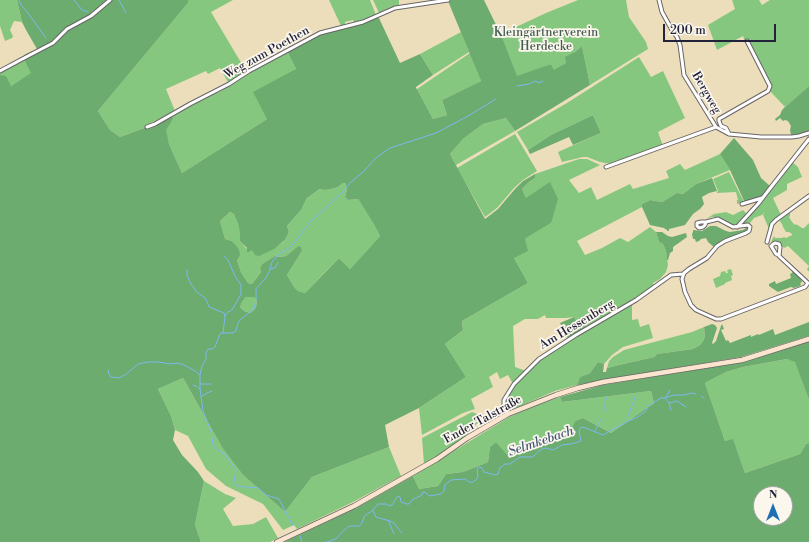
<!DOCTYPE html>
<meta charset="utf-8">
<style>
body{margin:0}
#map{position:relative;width:809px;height:542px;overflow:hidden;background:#ecdebb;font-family:"Libre Bodoni",serif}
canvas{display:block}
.north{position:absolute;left:753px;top:486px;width:40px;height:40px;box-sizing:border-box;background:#fbf7ec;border:1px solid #a4a2a5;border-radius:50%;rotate:0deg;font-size:11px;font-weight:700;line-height:16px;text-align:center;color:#22223b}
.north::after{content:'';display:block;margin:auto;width:14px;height:18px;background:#1f6fb2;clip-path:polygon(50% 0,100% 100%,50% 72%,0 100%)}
.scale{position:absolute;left:663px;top:24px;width:113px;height:18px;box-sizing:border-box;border:2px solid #22223b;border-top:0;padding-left:5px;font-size:12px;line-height:14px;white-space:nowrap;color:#22223b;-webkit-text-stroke:3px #fbf7ec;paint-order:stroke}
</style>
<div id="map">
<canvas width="809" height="542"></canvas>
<div class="north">N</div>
<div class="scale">200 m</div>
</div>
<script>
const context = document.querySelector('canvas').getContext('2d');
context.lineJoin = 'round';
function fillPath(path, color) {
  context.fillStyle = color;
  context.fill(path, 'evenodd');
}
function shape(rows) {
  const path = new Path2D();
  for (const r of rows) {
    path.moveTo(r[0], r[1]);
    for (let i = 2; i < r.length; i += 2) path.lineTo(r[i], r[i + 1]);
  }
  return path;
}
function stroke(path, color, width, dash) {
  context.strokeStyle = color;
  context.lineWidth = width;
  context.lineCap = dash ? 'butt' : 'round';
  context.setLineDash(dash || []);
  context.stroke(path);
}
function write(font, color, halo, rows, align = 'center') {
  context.font = font + ' "Libre Bodoni",serif';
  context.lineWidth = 3.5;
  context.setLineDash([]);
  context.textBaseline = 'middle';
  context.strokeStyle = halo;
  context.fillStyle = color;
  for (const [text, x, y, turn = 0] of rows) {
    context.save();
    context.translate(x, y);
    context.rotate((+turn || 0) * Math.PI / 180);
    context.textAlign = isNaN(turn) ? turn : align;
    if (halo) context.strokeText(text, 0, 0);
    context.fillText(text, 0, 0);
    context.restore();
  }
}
const green = shape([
 [0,0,17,0,22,22,14,21,10,30,13,36,12,38,5,41,0,26],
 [188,0,233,0,211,12,246,71,229,84,220,68,208,74,206,71,166,89,175,111,147,125,147,127,120,137,110,130,98,111,188,3],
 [329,0,370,0,376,15,354,23,353,20,345,22,345,25,341,26],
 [373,0,399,0,399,6,379,13],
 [578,0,626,0,629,17,646,42,648,49,590,85,582,46,575,52,566,63,554,71,551,64,517,77,501,34,546,13],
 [732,0,759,0,762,5,770,0,809,0,809,86,785,107,769,90,771,86,747,39,745,41,743,36,717,50,708,25,735,9],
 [461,32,469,52,433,75,420,54],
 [287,51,296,69,267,119,182,173,169,144,165,129,173,119,172,115,190,105,221,91,253,70],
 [470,53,481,81,442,100,447,115,433,119,417,89],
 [639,57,651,77,663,71,685,118,658,132,663,146,611,164,600,162,587,157,583,157,562,162,558,152,601,133,593,115,551,135,528,150,517,132,567,103],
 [24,59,32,73,11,86,0,75,0,72],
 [506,118,515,131,456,165,450,154,463,139,483,124],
 [515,134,537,171,523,180,514,188,497,208,485,217,457,168],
 [720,154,730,170,696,184,683,194,677,193,662,202,650,200,642,204,642,207,577,241,585,255,602,248,620,238,628,242,650,227,656,232,659,242,663,244,666,251,668,265,666,272,660,279,653,283,655,286,635,300,582,330,574,317,566,318,546,318,545,315,538,319,525,319,513,326,515,367,526,371,513,384,508,375,500,379,497,372,489,377,493,387,471,399,475,409,463,413,422,435,419,408,466,377,445,344,463,330,462,321,528,283,514,258,525,239,551,223,526,198,522,189,529,182,535,178,535,174,579,159,587,159,600,165,569,180,579,193,591,187,597,200,630,184,633,189,669,178,666,171,680,164,685,170],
 [792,162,798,167,802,177,787,184,787,190,773,198,781,215,771,223,769,229,763,215,765,212,762,215,754,218,750,223,746,223,740,225,750,215],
 [729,172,744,202,741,203,737,204,737,200,738,200,736,192,717,193,717,192,718,191,713,179],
 [343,183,346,183,347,189,345,197,348,200,358,199,373,223,380,236,350,269,339,258,323,274,305,293,298,291,294,287,287,275,302,251,298,246,286,256,280,257,275,256,262,264,260,268,261,272,252,284,248,283,241,272,237,260,235,244,232,241,225,239,220,221,230,212,234,214,239,227,240,241,243,244,244,246,247,249,252,250,270,250,282,243,285,240,289,232,287,226,301,210,307,198,317,191,319,189,325,190,331,189,338,187],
 [743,210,748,215,740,222,736,225,730,224,719,217,712,217,706,219,714,214,726,212,733,215],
 [789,213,790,213,790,216,789,217,792,222,795,225,796,224,802,228,804,228,809,223,809,271,808,271,807,269,809,266,788,246,784,248,778,242,771,243,772,240,774,236,775,238,782,238,784,237,786,238,792,235,792,234,789,232,786,232,783,227,782,224,779,220],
 [731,269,733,275,731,276,732,280,725,283,725,284,716,288,713,279,720,276,721,272,725,271,726,273,728,273,727,270],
 [246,297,253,297,256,299,257,301,256,307,254,310,250,313,244,311,240,307,242,302],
 [632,303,632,320,638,319,640,327,649,324,653,338,623,347,612,355,604,364,598,362,590,373,580,377,577,385,555,391,509,411,505,406,505,400,515,385,540,359,576,335],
 [704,327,705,337,703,341,700,345,693,349,657,354,654,357,619,365,607,368,609,361,613,357,624,350,692,332],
 [787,359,795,361,809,400,809,443,806,444,800,454,745,473,733,440,725,441,705,383,726,372,743,367],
 [183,378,223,449,243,475,285,512,312,477,389,447,401,476,353,502,297,529,294,525,283,530,263,504,226,486,206,469,188,436,175,430,171,416,158,389],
 [651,391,654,403,611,433,583,418,575,421,569,434,507,456,496,442,490,447,488,462,463,472,446,474,438,486,419,489,413,476,509,417,536,405,560,397,562,402],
 [472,412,477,414,480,421,472,428,466,437,436,458,424,464,422,438],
 [204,481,225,494,236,498,223,509,233,526,253,524,266,517,278,538,270,542,201,542,195,525]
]);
const forest = shape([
 [17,0,188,0,188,3,98,111,110,130,120,137,147,127,172,115,173,119,166,130,169,144,182,173,267,119,253,92,296,69,287,51,320,34,378,16,400,63,420,54,433,75,416,87,416,88,417,89,433,119,447,115,442,100,481,81,448,1,451,0,484,0,500,33,499,34,501,34,517,76,551,64,554,70,566,63,565,57,575,52,582,46,590,85,515,131,506,118,483,124,463,139,450,154,485,219,498,209,515,189,523,181,535,174,535,178,529,182,522,189,526,198,550,182,558,199,551,223,525,239,528,251,514,258,528,283,462,321,463,330,445,344,466,377,419,408,385,425,389,447,312,477,285,512,243,475,223,449,183,378,158,389,171,416,175,430,173,440,182,455,198,472,204,481,195,525,201,542,0,542,0,75,6,76,11,86,31,73,24,59,24,55,37,49,26,30,22,22],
 [343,183,346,183,346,185,347,189,345,197,348,200,358,199,373,223,380,236,350,269,339,258,305,293,298,291,294,287,287,275,302,251,301,247,298,246,286,256,280,257,275,256,262,264,260,268,261,272,252,284,248,283,241,272,237,260,240,255,239,250,235,244,232,241,225,239,220,221,230,212,234,214,239,227,240,241,247,248,247,252,249,252,252,250,255,255,259,256,274,249,285,240,289,232,287,226,301,210,307,198,317,191,319,189,325,190,331,189,338,187],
 [246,297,253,297,256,299,257,301,256,307,254,310,250,313,244,311,240,307,242,302],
 [809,86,809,131,799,134,791,135,790,130,791,126,788,121,785,120,783,121,780,118,776,121,775,119,780,115,782,110,785,107],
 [593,115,601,133,573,145,569,137,530,154,528,150,551,135],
 [734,138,753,160,761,178,770,186,761,198,745,203,730,170,720,154],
 [712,178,717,191,709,193,702,197,704,204,700,209,693,214,685,225,669,229,669,231,668,231,664,228,650,225,642,207,642,204,650,200,662,202,677,193,683,194,696,184],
 [710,226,716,226,726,231,730,232,743,230,747,227,748,228,745,232,721,241,714,247,708,242,706,238,701,239,699,241,696,242,695,239,693,239,692,234,693,232,693,230,702,231],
 [656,232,662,232,668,236,672,237,686,233,687,237,673,247,673,251,670,253,668,260,667,260,666,251,663,244,659,242],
 [793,271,801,278,802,282,800,283,801,284,800,286,794,288,791,287,778,292,769,286,769,284,775,281,776,284,791,278,790,274,792,273],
 [574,317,582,330,568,339,560,323],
 [809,322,809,336,741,357,603,380,577,385,580,377,590,373,598,362,604,364,603,372,606,372,607,368,619,365,654,357,657,354,693,349,700,345,703,341,705,337,704,327,712,324,715,325,717,328,712,343,713,344,716,341,721,326,722,324,724,329,721,330,726,341,728,340,730,343,751,335,751,337,758,334,759,335,773,329,775,335],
 [809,342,809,400,795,362,787,359,743,367,726,372,705,383,725,441,733,439,745,473,800,454,806,444,809,443,809,542,284,542,356,508,413,476,419,489,438,486,446,474,463,472,488,462,490,447,496,442,508,456,569,434,575,421,583,418,611,433,654,403,651,391,562,402,560,397,603,385,743,362],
 [761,494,785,494,785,518,761,518]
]);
const stream = shape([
 [19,0,21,5,28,13,46,38],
 [74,0,82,10,88,12],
 [119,0,126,13],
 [517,86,529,84,535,81,539,83,543,81],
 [224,256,228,260,235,276,241,285,241,294,232,310,228,312,225,316],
 [270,269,275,268,278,262],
 [187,270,187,275,191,284,196,291,206,299,209,307,224,313,225,317,223,333],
 [108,370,109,374,111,377,119,378,125,375,138,364,148,362,158,362,171,364,176,363,182,364,195,371,200,375],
 [201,384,211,384],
 [193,385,196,386,200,389],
 [202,396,207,393,212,391],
 [701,396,704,398],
 [666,397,670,390],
 [666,399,669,403,677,401,686,407],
 [669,403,671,410],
 [605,412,605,402,607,397],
 [628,420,627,419,636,395],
 [595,431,601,419],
 [373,510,376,517,393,522,402,533],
 [388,520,394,534],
 [293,526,279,499,266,495,257,487,248,488,236,485,234,481,236,470,236,469,225,455,215,448,213,445,211,431,203,411,200,389,200,375,202,366,206,359,206,353,208,349,212,349,215,347,219,336,221,333,233,333,236,331,238,323,241,319,254,309,256,300,256,289,262,282,266,278,269,272,272,262,279,254,289,248,295,242,310,222,343,192,350,183,363,172,377,157,390,148,436,133,468,116,496,99],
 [300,536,302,542],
 [327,542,336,539,344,530,349,526,359,526,362,523,364,517,367,514,372,511,378,504,386,504,390,506,392,505,397,497,398,496,400,497,401,502,407,504,409,504,412,500,422,495,423,492,425,492,429,496,441,494,444,491,445,485,451,480,465,479,469,482,473,482,476,480,478,477,477,468,479,467,482,468,484,472,495,475,498,474,500,468,505,464,510,464,520,457,532,457,535,455,539,451,542,449,546,448,553,450,562,445,571,444,581,441,579,432,580,428,583,427,603,435,628,421,636,418,646,411,648,406,661,398,665,398,674,395,684,395,691,393,696,394]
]);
const street = shape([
 [659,0,662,12,672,30,677,37,680,45,684,75,716,127,729,134,761,137,792,137,799,136,809,133],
 [0,71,28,56,53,43,67,29,91,16,110,0],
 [147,127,155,124,190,104,229,84,249,71,320,33,363,22,395,8,448,0],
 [729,134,726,128,721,126,719,121,719,119,768,91,770,86,747,41],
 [606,167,716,127],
 [742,204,762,198],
 [706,222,705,225,703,227,699,228,697,226,697,223,701,222,706,222,718,219,733,227,748,225,750,227,749,231,746,233,725,241,717,246,707,258,689,269,684,273,682,279,685,292,691,305,696,310,716,319,721,319,805,287,808,283],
 [737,227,758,204,768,191,809,139],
 [767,242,772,224,776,220,809,196],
 [771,246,776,254,779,255],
 [772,247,772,245,775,243,779,244,780,247,779,256,808,283],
 [508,414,504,406,504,400,514,384,539,359,576,335,636,300,671,275,683,274]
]);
const secondary = shape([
 [277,542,354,506,437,459,467,438,508,414,556,395,578,388,603,382,742,360,809,339]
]);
const parkNames = [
 ["Kleingärtnerverein",546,33],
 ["Herdecke",546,47]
];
const streetNames = [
 ["Weg zum Poethen",267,53,-29],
 ["Bergweg",706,93,60],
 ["Am Hessenberg",577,325,-31],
 ["Ender Talstraße",483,420,-29]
];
const waterNames = [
 ["Selmkebach",541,442,-19]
];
fillPath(green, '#86c77f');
fillPath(forest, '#6cac6e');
stroke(stream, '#7db9f0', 1);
stroke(street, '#696468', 5);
stroke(secondary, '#696468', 6);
stroke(street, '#fff', 3);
stroke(secondary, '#fce5cf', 4.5);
write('12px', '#455c53', '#fbf7ec', parkNames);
write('12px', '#22223b', '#fbf7ec', streetNames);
write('italic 13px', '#42577a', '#fbf7ec', waterNames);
</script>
